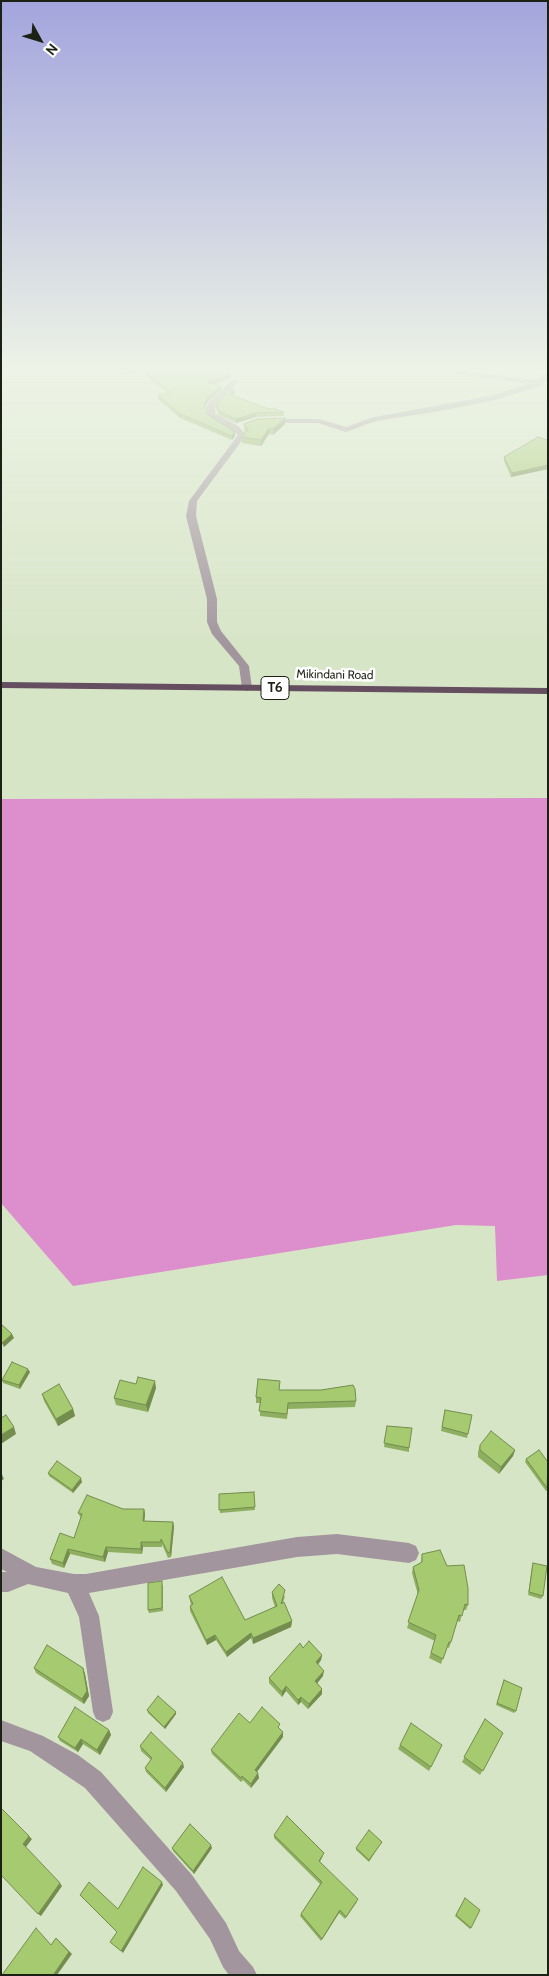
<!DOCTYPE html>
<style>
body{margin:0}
#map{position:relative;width:549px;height:1976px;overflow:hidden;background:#d7e5c7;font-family:Cabin,sans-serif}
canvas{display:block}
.frame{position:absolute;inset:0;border:2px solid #1c2116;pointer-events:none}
.north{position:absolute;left:15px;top:15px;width:50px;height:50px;-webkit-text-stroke:4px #fff;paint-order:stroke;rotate:129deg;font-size:14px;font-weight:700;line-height:20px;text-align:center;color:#1c2116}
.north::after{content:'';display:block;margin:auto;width:18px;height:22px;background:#1c2116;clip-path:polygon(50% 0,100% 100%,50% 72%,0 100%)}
</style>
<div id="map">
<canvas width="549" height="1976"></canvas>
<div class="frame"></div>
<div class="north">N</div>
</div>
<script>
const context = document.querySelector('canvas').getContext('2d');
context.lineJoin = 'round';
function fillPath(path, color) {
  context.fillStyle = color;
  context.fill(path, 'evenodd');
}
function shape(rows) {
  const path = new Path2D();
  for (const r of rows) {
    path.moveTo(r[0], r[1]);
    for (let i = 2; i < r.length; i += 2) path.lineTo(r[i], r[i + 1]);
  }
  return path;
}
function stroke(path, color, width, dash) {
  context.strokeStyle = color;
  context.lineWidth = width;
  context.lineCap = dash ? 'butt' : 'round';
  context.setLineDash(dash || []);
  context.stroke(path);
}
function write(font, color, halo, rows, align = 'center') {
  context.font = font + ' Cabin,sans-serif';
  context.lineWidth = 5;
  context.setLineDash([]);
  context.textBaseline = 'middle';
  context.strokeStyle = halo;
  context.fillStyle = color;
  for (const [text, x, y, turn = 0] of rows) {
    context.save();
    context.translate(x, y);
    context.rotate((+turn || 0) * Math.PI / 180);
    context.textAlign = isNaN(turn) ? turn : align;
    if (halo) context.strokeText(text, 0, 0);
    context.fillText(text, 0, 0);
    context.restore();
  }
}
const water = shape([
 [548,798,548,1275,497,1281,495,1226,456,1225,73,1286,1,1203,1,799]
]);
const minor = shape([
 [440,370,457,370,536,380,548,371,548,378,543,385,495,400,440,411,376,421,346,432,318,423,267,423,263,421,267,419,319,419,346,427,374,417,490,396,528,384,443,372,440,370],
 [233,379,240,381,216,403,215,413,238,426,246,435,197,501,196,516,217,599,217,622,221,631,249,666,252,688,247,691,242,688,239,666,212,634,207,622,207,599,186,516,189,501,238,435,232,430,212,420,207,414,206,408,210,400,233,379],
 [337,1534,409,1543,416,1546,419,1553,416,1560,409,1563,337,1554,297,1557,89,1593,99,1616,113,1712,110,1719,103,1722,96,1719,93,1712,79,1617,68,1593,28,1584,8,1592,1,1592,1,1572,7,1572,1,1569,1,1548,36,1567,74,1574,86,1574,297,1537,337,1534],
 [1,1720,43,1736,78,1755,101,1772,192,1875,226,1923,239,1951,253,1967,257,1975,229,1975,223,1967,210,1939,176,1891,85,1788,30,1751,1,1741,1,1720]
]);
const trunk = shape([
 [1,682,548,688,548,694,1,688,1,682]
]);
const wall = shape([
 [116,370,222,370,231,378,214,384,221,386,221,389,208,401,205,407,207,414,235,436,232,440,180,418,158,399,158,395,167,393,140,370,125,375],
 [235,390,235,394,233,395,269,409,284,412,284,416,256,417,236,423,219,415,216,408,216,404],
 [285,418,285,424,273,435,269,434,261,446,242,443,242,437,246,432,244,430,244,424],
 [547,440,548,440,548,469,511,477,504,461,504,457],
 [30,1372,20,1389,3,1383,2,1380],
 [136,1384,156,1388,148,1412,116,1405,114,1398],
 [280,1390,356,1401,355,1407,288,1409,287,1419,260,1416,260,1403,256,1403,256,1397],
 [42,1394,73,1409,75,1416,58,1426,44,1401],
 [445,1410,468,1434,467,1438,441,1431],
 [387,1426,409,1448,409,1452,384,1447],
 [480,1445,515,1450,513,1456,499,1474,478,1457,478,1452],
 [539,1450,548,1490,546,1491,525,1462,526,1459],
 [48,1473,82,1482,73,1493,49,1476],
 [254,1492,255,1510,220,1513,219,1494],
 [123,1509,144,1509,145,1514,144,1521,173,1522,174,1527,171,1557,168,1558,162,1544,162,1547,143,1547,142,1554,108,1552,105,1562,70,1554,64,1568,52,1564,50,1559,74,1538,81,1518,78,1513],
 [422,1554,447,1566,468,1605,466,1610,463,1610,460,1622,457,1621,451,1642,449,1648,447,1647,441,1664,429,1658,435,1641,407,1628,418,1595,412,1573,413,1567,421,1563],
 [533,1563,543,1596,541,1599,528,1595,532,1566],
 [163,1584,163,1611,149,1613,148,1610],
 [272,1592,285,1596,283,1603,292,1621,291,1627,253,1644,251,1638,227,1657,216,1640,207,1645,190,1611,190,1606,191,1605,190,1601,189,1596,245,1620,275,1607,272,1598],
 [303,1648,322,1655,321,1660,318,1665,323,1676,317,1683,322,1689,322,1694,308,1709,301,1702,298,1705,286,1691,282,1697,269,1683,269,1678],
 [34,1668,83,1668,85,1674,89,1696,84,1704,36,1673],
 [504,1680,516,1711,514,1713,496,1705],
 [147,1710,176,1712,176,1714,165,1729,148,1713],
 [485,1719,503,1733,480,1775,462,1762],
 [250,1723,280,1729,283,1737,257,1772,259,1778,251,1788,243,1780,241,1782,212,1754,211,1750],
 [109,1730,111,1735,100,1755,83,1744,78,1752,60,1741,58,1737],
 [400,1745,442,1745,429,1771,398,1749],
 [140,1746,184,1767,166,1792,146,1772,145,1768,151,1760,141,1751],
 [274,1835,323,1856,320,1862,357,1902,345,1919,339,1913,321,1941,300,1916,301,1914,320,1884,274,1838],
 [381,1843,369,1862,356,1850,356,1848],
 [172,1848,212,1848,194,1874,173,1851],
 [465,1898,471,1928,470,1929,455,1916]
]);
const shadedWall = shape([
 [129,370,140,370,125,375,125,371],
 [231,374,231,378,208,386,208,382],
 [221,386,221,389,208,401,204,408,204,405,208,397],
 [235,390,235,394,229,397,229,394],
 [256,413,256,417,236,423,236,419],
 [285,418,285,424,273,435,273,429],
 [269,428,269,434,261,446,261,440],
 [235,432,235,436,232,440,232,436],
 [548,465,548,469,511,477,512,473],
 [12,1334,14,1338,4,1347,2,1343],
 [28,1369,30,1372,20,1389,19,1385],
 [155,1381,156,1388,148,1412,146,1405],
 [73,1409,75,1416,58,1426,56,1419],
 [14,1427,16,1434,1,1444,1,1435],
 [515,1450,513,1456,499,1474,501,1467],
 [1,1472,4,1479,1,1481],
 [81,1478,82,1482,73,1493,72,1490],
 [144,1509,145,1514,144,1526,143,1521],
 [173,1522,174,1527,171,1557,170,1552],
 [141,1542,143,1547,142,1554,141,1549],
 [106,1547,108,1552,105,1562,103,1557],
 [68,1549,70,1554,64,1568,63,1563],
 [292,1621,291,1627,253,1644,253,1638],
 [251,1633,251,1638,227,1657,226,1652],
 [215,1635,216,1640,207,1645,206,1640],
 [322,1655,321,1660,315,1668,316,1662],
 [83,1668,85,1674,89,1696,84,1704,82,1699],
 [324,1671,323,1676,315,1686,315,1681],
 [286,1686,286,1691,282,1697,282,1692],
 [322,1689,322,1694,308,1709,309,1704],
 [301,1697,301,1702,298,1705,298,1700],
 [176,1712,176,1714,165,1729,164,1727],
 [109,1730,111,1735,100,1755,97,1750],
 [283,1732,283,1737,255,1774,255,1770],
 [81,1739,83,1744,78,1752,75,1748],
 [183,1763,184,1767,166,1792,165,1788],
 [258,1773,259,1778,251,1788,251,1784],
 [29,1836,32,1839,26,1847,23,1844],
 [211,1845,212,1848,194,1874,193,1871],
 [162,1882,163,1885,123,1953,121,1951],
 [60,1883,62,1886,41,1916,38,1914],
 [340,1910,339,1913,321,1941,322,1939],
 [56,1938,72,1954,57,1975,54,1975,54,1974]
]);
const building = shape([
 [143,370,222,370,231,374,208,382,221,386,208,397,204,405,207,414,235,432,232,436,180,414,158,395,170,392,143,370],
 [232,389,235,390,229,394,269,409,273,408,284,412,256,413,236,419,219,411,216,404,232,389],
 [285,418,273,429,269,428,261,440,242,437,248,429,244,424,257,419,285,418],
 [538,437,547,440,548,440,548,465,512,473,504,457,538,437],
 [1,1324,12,1334,2,1343,1,1342,1,1324],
 [12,1362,28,1369,19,1385,2,1380,12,1362],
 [138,1377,155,1381,146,1405,114,1398,120,1380,136,1384,138,1377],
 [258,1379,280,1381,279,1390,321,1390,353,1385,355,1389,356,1401,288,1403,287,1414,259,1411,261,1398,256,1397,258,1379],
 [59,1384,73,1409,56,1419,42,1394,59,1384],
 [445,1410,472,1415,468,1434,442,1427,445,1410],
 [6,1415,14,1427,1,1435,1,1418,6,1415],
 [387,1426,412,1428,409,1448,384,1443,387,1426],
 [491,1431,515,1450,501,1467,480,1450,480,1445,491,1431],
 [539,1450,548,1462,547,1488,526,1459,539,1450],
 [57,1461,81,1478,72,1490,48,1473,57,1461],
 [254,1492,255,1507,219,1510,219,1494,254,1492],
 [87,1495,123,1509,144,1509,143,1521,173,1522,170,1552,168,1553,161,1539,161,1542,141,1542,141,1549,106,1547,103,1557,68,1549,63,1563,50,1559,60,1533,74,1538,82,1514,78,1513,87,1495],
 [440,1550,447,1566,464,1565,468,1588,468,1605,465,1604,462,1616,459,1615,451,1642,449,1642,443,1659,431,1653,436,1635,408,1622,419,1590,413,1567,422,1562,422,1554,440,1550],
 [533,1563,547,1566,543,1596,529,1592,533,1563],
 [222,1577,245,1620,277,1606,272,1592,279,1584,285,1590,281,1604,284,1602,292,1621,253,1638,251,1633,226,1652,215,1635,206,1640,190,1606,193,1604,189,1596,222,1577],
 [162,1581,162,1608,148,1610,148,1583,162,1581],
 [309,1641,322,1655,316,1662,324,1671,315,1681,322,1689,309,1704,301,1697,298,1700,286,1686,282,1692,269,1678,300,1643,303,1648,309,1641],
 [47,1645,83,1668,87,1691,82,1699,34,1668,47,1645],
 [504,1680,522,1688,516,1711,497,1703,504,1680],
 [158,1696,176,1712,164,1727,147,1710,158,1696],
 [75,1707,109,1730,97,1750,81,1739,75,1748,58,1737,75,1707],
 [262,1707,280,1724,278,1727,283,1732,255,1770,258,1773,251,1784,242,1776,241,1778,211,1750,239,1713,250,1723,262,1707],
 [485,1719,503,1733,483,1771,464,1757,485,1719],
 [411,1723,442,1745,431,1767,400,1745,411,1723],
 [151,1732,183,1763,165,1788,145,1768,152,1758,140,1746,151,1732],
 [1,1808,29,1836,23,1844,60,1883,38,1914,1,1875,1,1808],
 [287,1816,324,1853,319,1861,358,1899,346,1917,340,1910,322,1939,301,1914,322,1882,274,1835,287,1816],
 [190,1824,211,1845,193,1871,172,1848,190,1824],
 [369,1830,382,1842,369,1860,356,1848,369,1830],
 [143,1867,162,1882,121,1951,110,1942,117,1932,80,1895,89,1882,118,1909,143,1867],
 [465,1898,480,1910,471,1928,456,1915,465,1898],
 [36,1928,51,1945,56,1938,69,1952,54,1974,54,1975,2,1975,36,1928]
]);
const farStreetnames = [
 ["Mikindani Road",335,675,1]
];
const shields = [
 [275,688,28]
];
const shieldNames = [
 ["T6",275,688]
];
fillPath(water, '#dd8ecd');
fillPath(minor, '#a2959e');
fillPath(trunk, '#644e60');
fillPath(wall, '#8eae60');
fillPath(shadedWall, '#748d4e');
fillPath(building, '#a5ca70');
stroke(building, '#748d4e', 1);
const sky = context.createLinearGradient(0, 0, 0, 646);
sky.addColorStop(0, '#a3a5dd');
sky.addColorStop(0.57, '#edf3e6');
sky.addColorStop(1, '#edf3e600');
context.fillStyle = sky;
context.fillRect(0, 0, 549, 646);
write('12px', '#1c2116', '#fff', farStreetnames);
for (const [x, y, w] of shields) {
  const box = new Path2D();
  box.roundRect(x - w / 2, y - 11.5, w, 23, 4);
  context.fillStyle = '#fff';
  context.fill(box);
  stroke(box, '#1c2116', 1);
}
write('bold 14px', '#1c2116', null, shieldNames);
</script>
